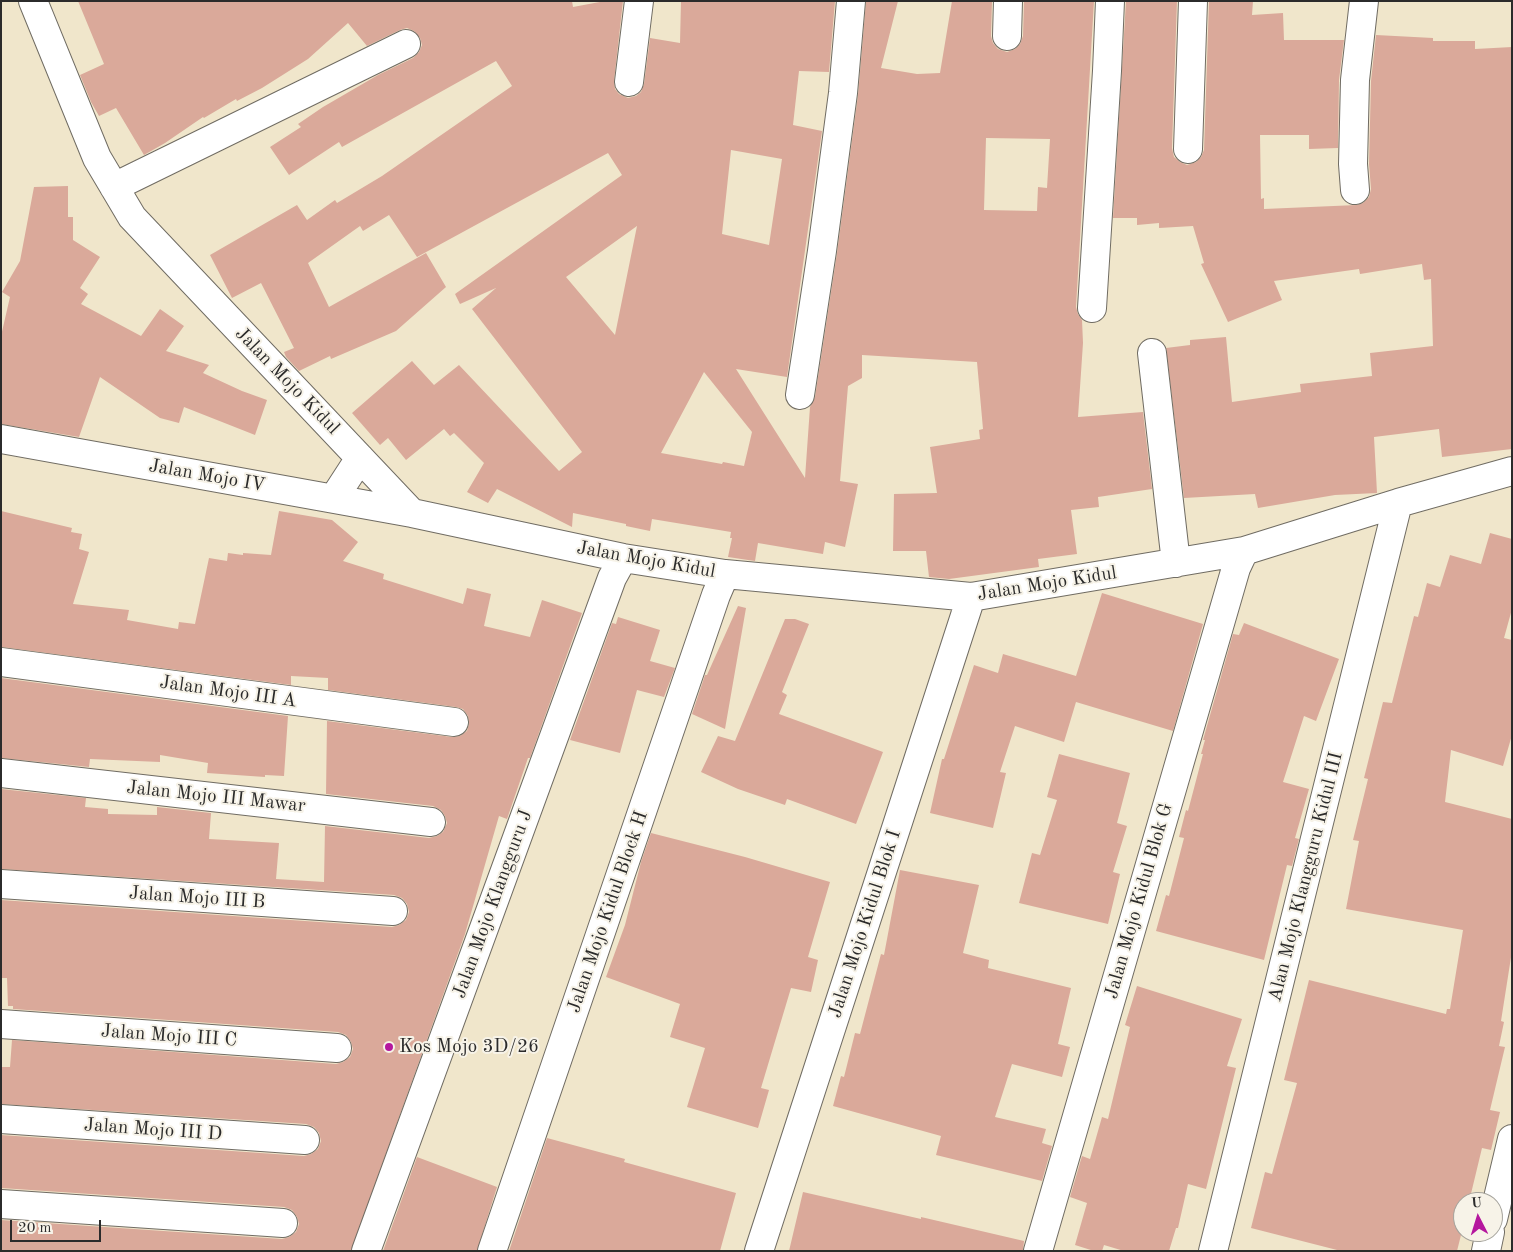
<!DOCTYPE html>
<style>
body{margin:0}
#map{position:relative;width:1513px;height:1252px;overflow:hidden;background:#f0e6cb;font-family:"Old Standard TT",serif}
canvas{display:block}
.frame{position:absolute;inset:0;border:2px solid #2b2b2b;pointer-events:none}
.north{position:absolute;left:1453px;top:1192px;width:50px;height:50px;box-sizing:border-box;background:#f7f3e8;border:1px solid #a5a39c;border-radius:50%;rotate:355deg;font-size:14px;font-weight:700;line-height:20px;text-align:center;color:#2b2b2b}
.north::after{content:'';display:block;margin:auto;width:18px;height:22px;background:#b5179e;clip-path:polygon(50% 0,100% 100%,50% 72%,0 100%)}
.scale{position:absolute;left:10px;top:1220px;width:91px;height:22px;box-sizing:border-box;border:2px solid #2b2b2b;border-top:0;padding-left:6px;font-size:15px;line-height:18px;white-space:nowrap;color:#2b2b2b;-webkit-text-stroke:4px #f7f3e8;paint-order:stroke}
</style>
<div id="map">
<canvas width="1513" height="1252"></canvas>
<div class="frame"></div>
<div class="north">U</div>
<div class="scale">20 m</div>
</div>
<script>
const context = document.querySelector('canvas').getContext('2d');
context.lineJoin = 'round';
function fillPath(path, color) {
  context.fillStyle = color;
  context.fill(path, 'evenodd');
}
function shape(rows) {
  const path = new Path2D();
  for (const r of rows) {
    path.moveTo(r[0], r[1]);
    for (let i = 2; i < r.length; i += 2) path.lineTo(r[i], r[i + 1]);
  }
  return path;
}
function stroke(path, color, width, dash) {
  context.strokeStyle = color;
  context.lineWidth = width;
  context.lineCap = dash ? 'butt' : 'round';
  context.setLineDash(dash || []);
  context.stroke(path);
}
function write(font, color, halo, rows, align = 'center') {
  context.font = font + ' "Old Standard TT",serif';
  context.lineWidth = 4;
  context.setLineDash([]);
  context.textBaseline = 'middle';
  context.strokeStyle = halo;
  context.fillStyle = color;
  for (const [text, x, y, turn = 0] of rows) {
    context.save();
    context.translate(x, y);
    context.rotate((+turn || 0) * Math.PI / 180);
    context.textAlign = isNaN(turn) ? turn : align;
    if (halo) context.strokeText(text, 0, 0);
    context.fillText(text, 0, 0);
    context.restore();
  }
}
const building = shape([
 [78,1,572,1,573,7,605,1,623,1,614,81,615,89,619,94,628,98,636,96,641,92,644,84,650,38,680,43,681,1,835,1,829,72,799,71,793,125,822,131,787,377,736,369,805,478,810,407,815,397,837,253,858,95,866,1,898,1,881,68,917,74,940,73,952,1,992,1,991,36,993,43,998,49,1007,52,1015,49,1020,44,1023,36,1024,1,1094,1,1076,307,1078,314,1082,320,1083,343,1078,417,1143,412,1152,489,1098,497,1099,507,1071,510,1077,554,1038,559,1039,567,949,579,929,577,926,551,893,551,894,494,937,493,930,447,980,439,979,430,983,429,977,362,862,355,862,378,848,386,840,481,858,484,845,547,825,542,823,554,758,543,755,561,748,560,728,557,732,538,730,538,731,532,652,519,650,531,626,526,626,524,573,513,572,527,497,489,488,503,467,492,484,463,454,433,450,436,444,429,406,460,388,438,380,445,352,413,412,361,434,385,459,365,559,471,582,452,472,309,496,288,460,304,455,294,622,175,608,153,417,257,389,215,363,231,360,226,308,263,329,307,426,253,446,287,396,331,331,359,330,356,299,371,286,357,284,352,294,348,261,283,232,298,210,255,297,205,307,220,335,200,337,203,382,176,512,86,496,61,342,147,339,142,289,175,270,147,301,127,298,124,323,107,378,75,413,58,419,52,422,45,420,38,414,31,407,28,400,30,367,46,348,23,308,59,262,88,237,101,236,99,204,118,203,117,165,143,144,155,116,108,99,116,91,102,80,75,104,64],
 [986,138,1050,139,1047,188,1038,187,1037,211,984,210],
 [731,150,782,159,769,245,722,234],
 [637,226,615,335,566,277],
 [704,372,752,432,744,466,723,462,722,464,661,453],
 [1126,1,1177,1,1172,148,1174,157,1180,162,1187,165,1196,162,1201,157,1204,150,1209,1,1253,1,1252,15,1283,13,1284,40,1344,40,1339,80,1338,148,1309,149,1309,135,1260,135,1261,199,1264,198,1264,209,1357,205,1363,203,1369,197,1371,189,1369,164,1371,81,1376,35,1433,38,1433,41,1475,41,1475,49,1512,47,1512,449,1442,457,1439,429,1374,437,1377,493,1335,495,1258,508,1255,494,1184,498,1166,348,1190,345,1190,340,1226,337,1232,402,1301,392,1300,384,1372,376,1370,353,1433,346,1431,279,1424,280,1422,264,1360,274,1359,269,1274,281,1282,300,1228,322,1201,264,1204,263,1193,226,1159,228,1159,223,1137,225,1137,218,1113,218],
 [68,186,68,217,73,217,73,240,100,257,80,288,88,294,81,304,141,336,160,309,184,326,166,351,209,365,203,373,242,391,267,400,255,435,184,407,179,423,160,418,100,377,79,437,1,424,1,336,10,297,2,292,20,261,34,187],
 [1,511,72,528,71,532,82,534,79,549,89,552,73,604,129,610,127,620,178,629,179,622,195,624,209,558,227,561,228,553,243,555,243,553,271,555,279,511,332,520,358,542,343,561,384,574,383,579,463,604,467,588,491,594,484,626,530,637,542,600,582,613,530,758,528,758,507,819,499,816,465,934,351,1251,1,1250,1,1220,282,1239,289,1237,296,1232,299,1224,297,1217,292,1210,284,1207,1,1188,1,1135,304,1156,311,1154,318,1149,321,1141,319,1133,314,1127,306,1124,1,1104,1,1067,10,1067,12,1040,336,1064,343,1062,350,1057,353,1049,351,1042,346,1035,338,1032,13,1009,13,1006,8,1006,7,978,1,978,1,900,392,927,399,925,406,920,409,912,407,904,402,898,394,895,1,869,1,789,86,798,85,807,108,809,108,814,157,815,157,807,211,813,209,839,279,843,276,879,324,882,325,826,429,838,437,836,443,832,447,823,445,816,441,810,433,806,326,794,327,721,452,737,460,736,467,731,469,724,468,716,463,709,456,707,328,690,328,678,291,676,291,685,1,647],
 [1490,533,1512,539,1512,609,1504,638,1512,640,1512,735,1503,766,1451,750,1445,802,1512,819,1512,951,1501,1021,1504,1022,1499,1046,1505,1047,1490,1110,1500,1112,1491,1150,1482,1148,1469,1202,1463,1202,1463,1227,1457,1251,1341,1251,1251,1228,1265,1172,1272,1174,1297,1083,1284,1080,1309,980,1446,1014,1447,1009,1450,1009,1463,930,1346,909,1359,841,1353,840,1368,779,1364,778,1383,702,1392,703,1414,616,1418,617,1427,583,1440,587,1450,555,1481,564],
 [1102,593,1203,624,1173,731,1076,702,1064,742,1015,726,1000,772,1006,773,993,828,930,813,942,759,944,759,974,665,998,673,1003,654,1076,676],
 [738,606,746,608,725,729,692,714,705,675,707,675],
 [618,617,660,630,650,661,675,668,664,697,637,690,620,753,570,740,612,623,616,624],
 [785,619,795,619,809,624,782,692,787,695,779,714,883,752,856,824,787,799,785,805,738,789,701,772,718,736,735,741],
 [1244,623,1339,659,1316,721,1304,716,1283,782,1309,789,1295,838,1299,839,1292,866,1287,865,1264,960,1156,931,1166,895,1169,896,1184,838,1179,837,1186,810,1188,811,1203,754,1201,754,1205,740,1203,740,1233,634,1239,635],
 [1,678,288,716,284,776,265,775,265,777,207,773,208,763,160,755,160,762,90,759,89,767,1,758],
 [1059,754,1130,773,1117,823,1127,826,1113,872,1120,874,1108,924,1019,903,1032,853,1040,855,1057,800,1047,797],
 [651,833,745,857,830,882,808,957,818,960,811,992,791,988,761,1088,769,1090,758,1128,687,1107,705,1048,670,1037,680,1004,606,977,625,925,641,862],
 [900,870,979,885,963,953,989,960,988,968,1071,988,1058,1044,1070,1047,1062,1077,1012,1064,995,1117,1046,1129,1042,1143,1052,1146,1042,1181,936,1155,941,1136,833,1106,841,1076,844,1077,855,1033,860,1034,881,954,884,955],
 [1137,986,1242,1019,1227,1066,1236,1068,1206,1189,1188,1184,1178,1228,1176,1228,1169,1251,1124,1251,1104,1245,1102,1251,1094,1251,1075,1245,1087,1203,1070,1197,1082,1156,1090,1159,1102,1117,1108,1119,1130,1027,1125,1025],
 [547,1138,625,1159,624,1162,736,1193,720,1251,509,1251],
 [417,1157,497,1187,477,1251,383,1251],
 [803,1192,921,1219,921,1217,1024,1241,1023,1251,789,1251]
]);
const minor = shape([
 [33,1,97,158,132,217,412,513,623,558,725,574,971,597,1244,551,1398,503,1512,471],
 [1007,36,1008,1],
 [629,82,639,1],
 [1188,149,1193,1],
 [114,187,406,44],
 [1355,190,1353,164,1355,80,1364,1],
 [1092,308,1107,71,1110,1],
 [1152,353,1176,563],
 [800,395,822,251,843,93,851,1],
 [1,439,412,513],
 [334,498,360,458],
 [1,662,454,722],
 [1,773,431,822],
 [1,884,393,911],
 [1,1024,337,1048],
 [1,1119,305,1140],
 [1,1204,283,1223],
 [1493,1219,1512,1139],
 [366,1251,612,578,623,558],
 [492,1251,716,595,725,574],
 [759,1251,971,597],
 [1038,1251,1236,568,1244,551],
 [1213,1251,1398,503],
 [1486,1251,1490,1232]
]);
const markers = [
 [389,1047,5,"#b5179e"]
];
const streetNames = [
 ["Jalan Mojo Kidul",287,381,46],
 ["Jalan Mojo IV",207,476,10],
 ["Jalan Mojo Kidul",646,560,10],
 ["Jalan Mojo Kidul",1047,584,-9],
 ["Jalan Mojo III A",228,692,8],
 ["Jalan Mojo III Mawar",216,797,6],
 ["Alan Mojo Klangguru Kidul III",1306,877,-76],
 ["Jalan Mojo III B",197,898,4],
 ["Jalan Mojo Kidul Blok G",1139,901,-74],
 ["Jalan Mojo Klangguru J",493,904,-70],
 ["Jalan Mojo Kidul Block H",608,912,-71],
 ["Jalan Mojo Kidul Blok I",865,924,-72],
 ["Jalan Mojo III C",169,1036,4],
 ["Jalan Mojo III D",153,1130,4]
];
const poiNames = [
 ["Kos Mojo 3D/26",399,1047]
];
fillPath(building, '#daa99a');
stroke(minor, '#706c63', 30);
stroke(minor, '#fff', 28);
for (const [x, y, r, color] of markers) {
  const dot = new Path2D();
  dot.arc(x, y, r, 0, 2 * Math.PI);
  context.fillStyle = color;
  context.fill(dot);
  stroke(dot, '#f7f3e8', 2);
}
write('19px', '#2b2b2b', '#f7f3e8', streetNames);
write('19px', '#2b2b2b', '#f7f3e8', poiNames, 'left');
</script>
